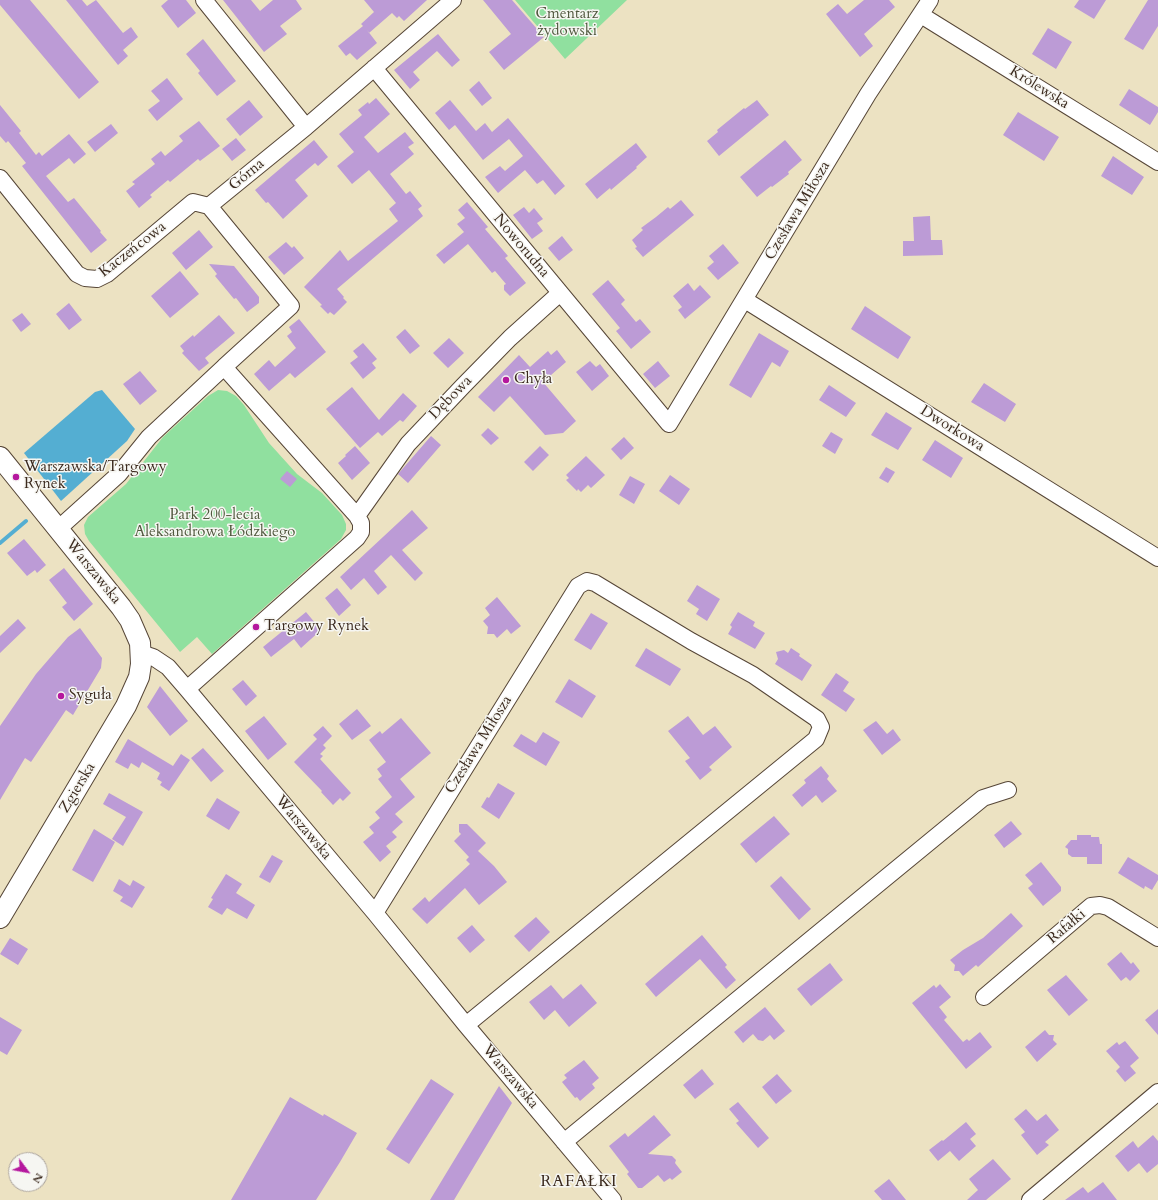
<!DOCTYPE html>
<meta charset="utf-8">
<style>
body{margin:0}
#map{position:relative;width:1158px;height:1200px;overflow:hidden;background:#ece2c2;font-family:Cardo,serif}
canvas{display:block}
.north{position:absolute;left:8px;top:1152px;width:40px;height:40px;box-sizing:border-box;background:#f6f6f2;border:1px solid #aba49d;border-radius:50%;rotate:122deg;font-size:11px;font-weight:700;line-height:16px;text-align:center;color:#3b2a1e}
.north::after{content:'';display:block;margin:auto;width:14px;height:18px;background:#b5179e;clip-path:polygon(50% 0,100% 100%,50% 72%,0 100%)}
</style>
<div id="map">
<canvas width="1158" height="1200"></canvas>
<div class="north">N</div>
</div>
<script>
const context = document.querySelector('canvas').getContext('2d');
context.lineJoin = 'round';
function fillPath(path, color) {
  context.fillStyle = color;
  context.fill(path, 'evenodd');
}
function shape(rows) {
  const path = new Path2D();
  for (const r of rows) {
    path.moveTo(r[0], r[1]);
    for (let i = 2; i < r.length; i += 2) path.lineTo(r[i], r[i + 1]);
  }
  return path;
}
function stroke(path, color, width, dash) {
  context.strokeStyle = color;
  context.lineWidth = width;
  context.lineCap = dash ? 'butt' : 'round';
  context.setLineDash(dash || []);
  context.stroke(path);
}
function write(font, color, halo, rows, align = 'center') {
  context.font = font + ' Cardo,serif';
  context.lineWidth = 3;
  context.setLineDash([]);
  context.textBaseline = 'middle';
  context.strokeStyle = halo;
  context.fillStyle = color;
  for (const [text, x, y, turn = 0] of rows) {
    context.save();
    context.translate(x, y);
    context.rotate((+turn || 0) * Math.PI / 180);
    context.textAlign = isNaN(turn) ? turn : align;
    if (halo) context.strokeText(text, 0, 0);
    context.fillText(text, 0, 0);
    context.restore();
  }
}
const green = shape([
 [515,0,627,0,565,59],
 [218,390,227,391,236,396,244,405,269,443,297,474,322,493,342,515,346,524,346,530,341,539,212,654,197,637,180,652,89,541,85,534,84,525,88,517,126,484,163,437,208,396]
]);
const water = shape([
 [102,390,135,429,127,441,61,501,24,453,95,392]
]);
const stream = shape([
 [0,543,26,521]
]);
const building = shape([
 [0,0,30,0,99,82,79,99,0,5],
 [66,0,82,0,87,6,96,0,123,33,131,27,138,37,123,50,128,56,118,65],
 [168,0,186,0,196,13,178,28,161,6],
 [223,0,251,0,260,11,273,0,296,0,302,9,280,26,287,34,264,52],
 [364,0,427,0,404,21,399,16,397,18,392,13,369,33,367,30,377,43,357,60,350,53,346,56,338,46,363,26,361,24,374,12],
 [483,0,512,0,544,37,504,70,489,52,511,34],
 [864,0,889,0,895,7,864,34,873,46,860,57,826,14,838,4,847,14],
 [1079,0,1106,0,1094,19,1074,7],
 [1148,0,1158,0,1158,26,1143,50,1124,39],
 [1048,28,1072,42,1056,69,1032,54],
 [438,34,460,60,452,67,437,51,413,72,420,80,410,89,394,70],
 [203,39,236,81,217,96,198,73,200,71,186,54],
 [167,78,183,99,157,121,148,110,160,101,151,91],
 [479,81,492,98,482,106,469,90],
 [1129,89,1158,107,1158,112,1150,125,1119,105],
 [376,98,390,114,364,137,378,153,405,132,414,143,408,147,414,154,390,174,406,194,410,191,422,206,418,209,423,216,337,289,344,297,343,298,347,302,334,315,330,312,328,314,320,306,322,305,304,287,340,250,348,261,398,221,389,209,396,203,369,170,352,184,337,166,354,152,339,134,362,115,358,110,368,102,369,104],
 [249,100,263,117,240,136,226,119],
 [450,100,476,131,485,123,492,132,508,118,565,186,555,195,543,180,537,184,525,170,498,193,485,177,500,166,505,171,523,156,509,139,483,160,455,125,449,130,435,113],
 [757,100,769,115,719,156,707,141,718,132,717,130,744,108,745,109],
 [0,105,21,131,19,133,36,155,39,152,42,156,69,134,86,154,74,164,69,158,46,176,68,202,74,198,101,231,100,232,107,240,91,253,22,166,26,163,8,141,6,143,0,136],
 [1018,112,1059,137,1044,161,1003,135],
 [199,121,220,146,200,161,198,159,170,182,168,180,150,195,152,197,139,208,126,191,135,184,132,182,155,164,151,159,161,151,165,156,183,141,179,136],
 [111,124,118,133,95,152,87,142],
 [236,138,246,150,232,161,222,149],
 [314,140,328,157,318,166,315,163,295,180,308,196,283,219,268,202,266,203,255,190],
 [785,140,802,160,788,172,789,174,772,187,771,186,757,197,740,177],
 [636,143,647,157,636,167,637,168,611,190,610,188,597,199,585,184],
 [1113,156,1144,177,1132,195,1101,176],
 [681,200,694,215,643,257,635,248,637,247,632,240,643,230,641,228,656,217,668,207,670,209],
 [467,202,488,227,485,229,508,256,505,258,526,283,510,296,504,290,504,285,506,284,495,271,492,273,468,244,444,264,436,255,464,232,457,224,465,218,458,210],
 [524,207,529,213,534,208,543,219,537,223,543,231,532,239,513,215],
 [930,216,931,240,942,240,943,255,903,256,903,241,914,241,913,217],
 [199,230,213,247,186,270,172,253],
 [562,236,573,250,559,261,548,248],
 [286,242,292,248,294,246,304,258,284,275,268,257],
 [723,244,739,263,718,280,707,268,714,262,709,256],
 [209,264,234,266,259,297,259,303,247,312,236,298,234,299,215,276,217,274],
 [180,271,199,294,170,318,151,296],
 [608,280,625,300,621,304,636,322,640,319,651,332,631,349,616,331,620,328,592,294],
 [688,283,694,291,700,285,711,297,685,319,678,310,682,307,673,296],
 [69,303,82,320,69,330,56,314],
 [865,306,911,337,898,359,851,329],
 [22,313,31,324,21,332,12,320],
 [219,315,235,333,205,358,209,363,199,371,182,353,184,351,180,346,193,335,194,337],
 [299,319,326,352,295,378,290,373,269,391,254,374,269,360,275,367,296,348,287,336,292,332,289,327],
 [405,329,420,346,410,354,396,337],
 [759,333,789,351,780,367,772,362,751,398,729,385],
 [449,338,464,353,448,368,433,353],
 [363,343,377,359,372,363,376,368,363,379,350,363,358,357,353,351],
 [557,350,566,362,543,382,576,421,563,433,545,435,510,396,494,412,478,397,519,355,530,367,548,351,551,355],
 [590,361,596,367,600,364,609,376,592,391,576,372],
 [658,361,670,376,655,388,643,374],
 [140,371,157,391,140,405,123,384],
 [984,383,1016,404,1005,422,971,402],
 [829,385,856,403,846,417,819,400],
 [352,387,379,420,403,393,417,406,403,422,400,420,382,436,378,432,360,448,326,409],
 [886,412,912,428,898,450,871,435],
 [488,428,499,438,491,445,481,435],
 [831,432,843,439,835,454,822,446],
 [431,436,441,445,408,483,398,474],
 [624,437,634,448,621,460,611,449],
 [935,440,963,458,951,478,922,460],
 [355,446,370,463,352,480,338,463,346,456,345,455],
 [540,446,549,455,533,471,524,462],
 [586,456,605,475,591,488,588,485,581,492,578,489,577,491,566,480,569,478,566,475],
 [886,467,895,472,888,483,879,478],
 [287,471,297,479,290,487,280,479],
 [670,475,690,489,679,505,659,491],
 [630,476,645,484,634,504,619,495],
 [412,510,428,528,402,550,423,573,415,581,391,555,374,571,387,587,378,595,364,578,351,590,340,577],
 [24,539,46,565,37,573,35,570,27,576,7,553],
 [64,568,93,604,74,621,62,607,67,603,49,580],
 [697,585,720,599,707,621,696,614,699,609,687,601],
 [337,588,351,605,339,616,325,598],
 [497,597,521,626,511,634,507,629,497,638,494,634,487,634,488,627,483,621,490,615,485,608],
 [306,612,321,630,301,648,294,639,271,657,263,647],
 [738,612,755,622,753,626,765,633,755,649,728,634,732,627,730,625],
 [591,613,608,623,591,650,574,640],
 [18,619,26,628,0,653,0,636],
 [80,628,102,658,101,668,73,715,66,710,31,762,25,758,0,800,0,726,36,674,68,637],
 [646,648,681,669,670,686,635,666],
 [791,648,800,654,799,656,812,665,802,681,775,664,778,659,776,652,784,650,788,653],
 [836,673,849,682,843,691,855,699,846,712,821,695],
 [569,679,596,696,582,718,555,702],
 [243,680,257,696,246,706,232,689],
 [160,686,188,721,170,736,147,707],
 [357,709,371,726,352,740,339,724],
 [264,716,287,744,268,760,245,731],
 [688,716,703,735,715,726,732,747,709,767,712,770,700,780,685,761,690,758,668,731],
 [401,718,431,753,400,779,415,797,395,814,403,822,392,832,397,837,386,846,391,852,380,862,363,842,374,833,369,827,380,818,375,812,392,797,378,779,382,776,377,769,386,762,369,740,380,731,382,734],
 [876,721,887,734,893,729,901,740,882,755,863,730],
 [323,726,332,736,323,745,319,741,326,748,320,754,323,756,320,759,351,793,343,801,340,798,333,805,321,792,322,791,294,762,317,739,313,735],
 [543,732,560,742,546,766,513,746,521,734,536,743],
 [128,739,173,766,181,754,190,760,169,791,160,785,162,782,157,779,160,773,142,762,139,768,131,763,128,769,115,762],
 [203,748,224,771,211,782,191,758],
 [821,766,829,776,827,779,837,791,822,803,816,795,802,807,792,795,806,783,804,780],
 [498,783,515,793,499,819,481,807,487,797,489,798],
 [109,793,143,812,123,846,112,839,126,817,103,804],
 [217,798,240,812,229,830,206,816],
 [774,816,790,834,756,863,740,844],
 [1011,821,1022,834,1004,848,994,835],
 [459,824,467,824,486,843,478,851,494,866,507,882,479,905,465,888,427,924,412,909,425,897,429,902,470,864,466,860,469,857,454,841,461,834,459,832],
 [94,829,115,842,93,882,72,870],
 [1077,835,1091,835,1091,837,1099,837,1100,844,1102,844,1102,864,1087,864,1087,857,1072,857,1068,854,1068,849,1065,847,1071,840,1077,840],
 [272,855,283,861,270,883,259,877],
 [1128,857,1158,875,1158,880,1152,890,1145,886,1144,889,1118,873],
 [1041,862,1061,887,1061,891,1043,906,1028,888,1033,884,1025,875],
 [226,874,242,884,236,893,255,905,247,919,227,908,222,915,208,907,213,899,211,898],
 [781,876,811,909,799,920,770,886],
 [119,879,130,886,133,880,145,887,132,908,120,901,123,897,113,891],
 [1011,913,1023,926,978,967,976,965,963,976,959,971,954,971,955,965,950,960,963,950,983,938],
 [536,917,550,932,529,952,514,936],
 [472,925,485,940,470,953,457,938],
 [702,935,727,965,725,967,736,980,726,989,700,959,656,997,645,984],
 [10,938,28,949,18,965,0,954],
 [1121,952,1131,964,1133,962,1140,971,1130,981,1126,977,1121,981,1107,964],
 [830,963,843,980,811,1006,797,989],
 [1066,975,1088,1000,1069,1016,1047,990],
 [581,984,597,1003,569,1027,555,1010,544,1020,529,1002,551,985,563,999],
 [940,984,951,997,939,1007,947,1017,944,1020,963,1042,967,1039,969,1041,980,1032,992,1047,966,1069,912,1003,934,985,936,988],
 [765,1007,785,1031,774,1040,770,1035,763,1041,758,1040,753,1034,743,1043,734,1032],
 [1158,1009,1158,1035,1145,1020],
 [0,1017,22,1030,7,1055,0,1051],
 [1045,1030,1049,1035,1054,1035,1053,1040,1057,1044,1037,1062,1025,1047],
 [1125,1041,1139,1058,1130,1066,1136,1073,1125,1082,1116,1071,1120,1067,1106,1051,1117,1042,1119,1045],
 [584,1060,599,1078,592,1084,595,1088,580,1101,577,1097,575,1098,562,1082,567,1078,564,1075],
 [702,1069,714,1084,695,1099,683,1085],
 [777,1074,792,1091,776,1104,762,1087],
 [431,1079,454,1094,409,1164,386,1149],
 [499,1086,512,1103,454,1200,430,1200],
 [290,1097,323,1116,324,1114,357,1133,340,1162,316,1200,231,1200],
 [738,1102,769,1138,758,1148,736,1123,739,1121,729,1109],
 [1026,1109,1037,1121,1046,1114,1059,1130,1045,1142,1049,1145,1037,1155,1021,1135,1025,1132,1014,1119],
 [654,1115,671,1135,648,1154,672,1156,676,1160,675,1163,682,1172,672,1180,670,1178,664,1182,658,1175,642,1188,638,1188,627,1174,629,1172,609,1146,625,1133,628,1137],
 [966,1122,976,1134,970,1139,976,1146,959,1161,950,1151,938,1161,929,1150,942,1140,943,1141],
 [1153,1135,1158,1141,1158,1164,1147,1173,1139,1163,1128,1172,1115,1156,1133,1141,1138,1148],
 [993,1159,1011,1179,986,1200,967,1200,978,1190,969,1179],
 [889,1179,906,1200,882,1200,874,1191],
 [1103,1182,1117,1200,1065,1200,1083,1187,1088,1193]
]);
const minor = shape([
 [204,0,306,127],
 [921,15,1158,162],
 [374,68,669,424,868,94,930,0],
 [0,178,77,274,85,278,97,279,107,274,193,202,209,206],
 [209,206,306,127,453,0],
 [209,206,291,306,224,367],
 [745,300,1158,558],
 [357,516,408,444,463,386,510,338,560,293],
 [58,529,119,474,149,437,224,367,357,516,361,523,361,532,357,538,187,689],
 [141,653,153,657,168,667,187,689,375,913,466,1025,613,1200],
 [375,913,578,586,587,581,595,583,691,641,753,675,817,719,821,727,816,739,466,1025],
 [984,997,1091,906,1100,905,1108,907,1158,938],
 [564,1142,983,798,1008,790],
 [1030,1200,1158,1092]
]);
const major = shape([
 [0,457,121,607,130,620,140,643,141,664,139,677,126,706,0,918]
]);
const markers = [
 [506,380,4,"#b5179e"],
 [16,477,4,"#b5179e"],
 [256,627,4,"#b5179e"],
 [61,696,4,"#b5179e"]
];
const parkNames = [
 ["Cmentarz",567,15],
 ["żydowski",567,32],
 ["Park 200-lecia",215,516],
 ["Aleksandrowa Łódzkiego",215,533]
];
const streetNames = [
 ["Królewska",1039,88,32],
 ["Górna",247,175,-39],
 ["Czesława Miłosza",798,211,-59],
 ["Noworudna",521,246,50],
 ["Kaczeńcowa",133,250,-38],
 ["Dębowa",451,398,-46],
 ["Dworkowa",952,429,32],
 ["Warszawska",93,572,51],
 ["Czesława Miłosza",479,745,-58],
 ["Zgierska",78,788,-59],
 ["Warszawska",303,828,50],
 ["Rafałki",1067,927,-40],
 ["Warszawska",510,1077,50]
];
const poiNames = [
 ["Chyła",514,380],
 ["Warszawska/Targowy",24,468],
 ["Rynek",24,485],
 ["Targowy Rynek",264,627],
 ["Syguła",69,696]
];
const neighbourhoodNames = [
 ["RAFAŁKI",579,1182]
];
fillPath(green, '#90e09f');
fillPath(water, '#54aed2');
stroke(stream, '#54aed2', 4);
fillPath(building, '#bc9bd6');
stroke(minor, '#564637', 18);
stroke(major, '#564637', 22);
stroke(minor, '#fff', 16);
stroke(major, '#fff', 20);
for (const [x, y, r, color] of markers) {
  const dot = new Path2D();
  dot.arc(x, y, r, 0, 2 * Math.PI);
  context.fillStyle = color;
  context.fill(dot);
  stroke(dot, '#f6f6f2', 1.5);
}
write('15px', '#50583e', '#f6f6f2', parkNames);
write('15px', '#3b2a1e', '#f6f6f2', streetNames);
write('15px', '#3b2a1e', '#f6f6f2', poiNames, 'left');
context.letterSpacing = '1px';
write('16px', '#3b2a1e', '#f6f6f2', neighbourhoodNames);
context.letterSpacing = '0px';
</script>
